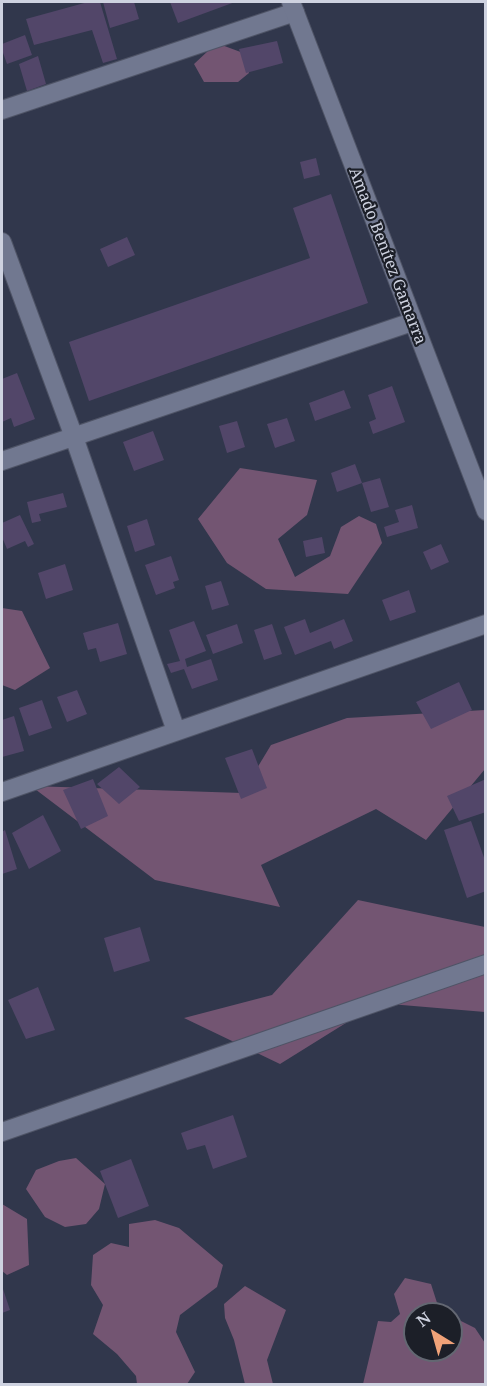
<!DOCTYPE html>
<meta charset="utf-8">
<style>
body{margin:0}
#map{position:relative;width:487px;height:1386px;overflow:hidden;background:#31374c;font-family:"Noto Serif",serif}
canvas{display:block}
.frame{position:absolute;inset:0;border:3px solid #ced2e0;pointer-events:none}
.north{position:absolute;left:403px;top:1302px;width:60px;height:60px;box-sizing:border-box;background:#1c1f28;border:2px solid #636772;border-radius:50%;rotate:323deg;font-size:16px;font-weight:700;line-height:24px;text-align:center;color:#ced2e0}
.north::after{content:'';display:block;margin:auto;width:21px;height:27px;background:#f0a278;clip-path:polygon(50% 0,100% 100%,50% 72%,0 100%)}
</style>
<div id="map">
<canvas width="487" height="1386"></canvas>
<div class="frame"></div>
<div class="north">N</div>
</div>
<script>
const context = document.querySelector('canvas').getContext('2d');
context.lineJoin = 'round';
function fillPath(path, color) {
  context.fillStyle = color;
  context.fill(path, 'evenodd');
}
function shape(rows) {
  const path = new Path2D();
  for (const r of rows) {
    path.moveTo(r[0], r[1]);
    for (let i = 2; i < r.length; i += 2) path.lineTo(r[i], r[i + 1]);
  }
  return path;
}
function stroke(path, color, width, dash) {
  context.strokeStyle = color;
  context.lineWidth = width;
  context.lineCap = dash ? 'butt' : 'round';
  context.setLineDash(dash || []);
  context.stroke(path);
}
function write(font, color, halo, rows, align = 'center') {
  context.font = font + ' "Noto Serif",serif';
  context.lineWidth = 4.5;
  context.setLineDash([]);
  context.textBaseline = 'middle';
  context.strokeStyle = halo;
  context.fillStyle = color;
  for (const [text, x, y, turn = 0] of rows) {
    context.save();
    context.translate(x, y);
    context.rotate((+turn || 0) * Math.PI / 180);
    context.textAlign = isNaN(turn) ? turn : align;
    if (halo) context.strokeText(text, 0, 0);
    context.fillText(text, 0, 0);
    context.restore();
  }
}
const forest = shape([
 [219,44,246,54,249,73,238,82,204,82,194,64,209,50],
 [240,468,317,480,307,515,278,539,295,577,330,556,341,527,359,516,376,524,382,543,348,594,266,589,227,563,198,519],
 [2,608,22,611,50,668,15,690,2,685],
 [485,710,485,769,426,840,376,809,261,865,280,907,155,880,31,786,242,793,271,745,347,718],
 [358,900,485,927,485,1012,378,1003,280,1064,184,1018,272,995],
 [76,1158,105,1184,99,1209,86,1224,65,1227,45,1217,26,1189,36,1170,59,1161],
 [2,1204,27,1219,29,1265,7,1275,2,1271],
 [155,1220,179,1228,223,1265,217,1287,180,1315,176,1332,195,1372,187,1384,137,1384,136,1376,117,1354,93,1334,103,1305,91,1285,93,1255,111,1243,129,1247,129,1224],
 [405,1278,431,1284,439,1309,448,1314,415,1314,415,1350,451,1350,451,1316,475,1328,485,1343,485,1384,363,1384,378,1321,391,1322,400,1314,394,1294],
 [245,1286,286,1310,267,1360,273,1384,245,1384,234,1340,225,1318,224,1304]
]);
const building = shape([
 [88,2,100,2,117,59,103,63,92,30,34,45,26,19],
 [103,2,134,2,139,19,110,28],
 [170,2,235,2,178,23],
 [25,35,32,55,7,64,2,50,2,44],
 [277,41,283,63,246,73,239,49],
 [38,56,46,84,27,91,19,64],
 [316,158,320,175,304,179,300,162],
 [331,194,368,303,89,401,69,342,310,258,293,208],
 [127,237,135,255,108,267,100,249],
 [17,373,35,419,14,427,11,418,2,422,2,379],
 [392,386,405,422,373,434,369,422,376,419,368,395],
 [344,390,351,408,315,421,309,403],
 [287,418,295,441,275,448,267,424],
 [237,421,245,447,227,453,219,426],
 [153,431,164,460,134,471,123,442],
 [355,464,362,483,337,492,331,473],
 [380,478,389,507,371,512,362,483],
 [63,493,67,507,39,514,41,521,32,523,27,502],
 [412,505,418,528,387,537,384,527,399,522,395,510],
 [20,515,34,544,28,547,25,541,7,549,2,537,2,523],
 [147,519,155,545,135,552,127,526],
 [322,537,325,553,306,557,303,541],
 [441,544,449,562,431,570,423,552],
 [171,556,179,580,173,582,175,588,156,595,145,565],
 [65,564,73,590,46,599,38,573],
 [221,581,229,605,212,610,205,586],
 [409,590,416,612,390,621,382,600],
 [305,619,310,633,344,619,353,641,334,649,331,641,295,655,284,627],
 [194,621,206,651,185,659,187,667,211,659,218,680,192,689,184,669,171,673,167,664,180,661,169,630],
 [118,623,127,654,100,662,96,648,88,650,83,633],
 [237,624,243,643,213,654,206,635],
 [272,624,282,654,264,660,254,630],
 [459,682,472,710,431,729,416,702],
 [77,690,87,714,67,722,57,697],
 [42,700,52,728,29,736,19,708],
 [14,716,24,751,2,757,2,720],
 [252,749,267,788,241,799,225,758],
 [119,767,140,787,119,804,97,784],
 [93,779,108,816,81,829,63,790],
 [486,779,486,812,459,821,447,796],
 [43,815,61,851,29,869,12,833],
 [471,821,486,863,486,891,467,898,444,830],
 [5,830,17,869,2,874,2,832],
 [140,927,150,961,114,972,104,938],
 [38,987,55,1030,26,1039,8,1000],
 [233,1115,247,1157,213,1169,205,1145,187,1150,181,1133],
 [131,1159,149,1206,118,1218,100,1171],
 [2,1286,10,1310,2,1313]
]);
const street = shape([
 [2,110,295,12],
 [2,242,74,437,176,731],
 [2,461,412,322],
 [2,792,486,624],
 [2,1132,486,964]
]);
const secondary = shape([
 [291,2,486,511]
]);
const streetNames = [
 ["Amado Benítez Gamarra",387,256,69]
];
fillPath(forest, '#735572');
fillPath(building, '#524669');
stroke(street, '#4f5466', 20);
stroke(secondary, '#4f5466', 20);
stroke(street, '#717890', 18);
stroke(secondary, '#717890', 18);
write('16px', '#ced2e0', '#1c1f28', streetNames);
</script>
